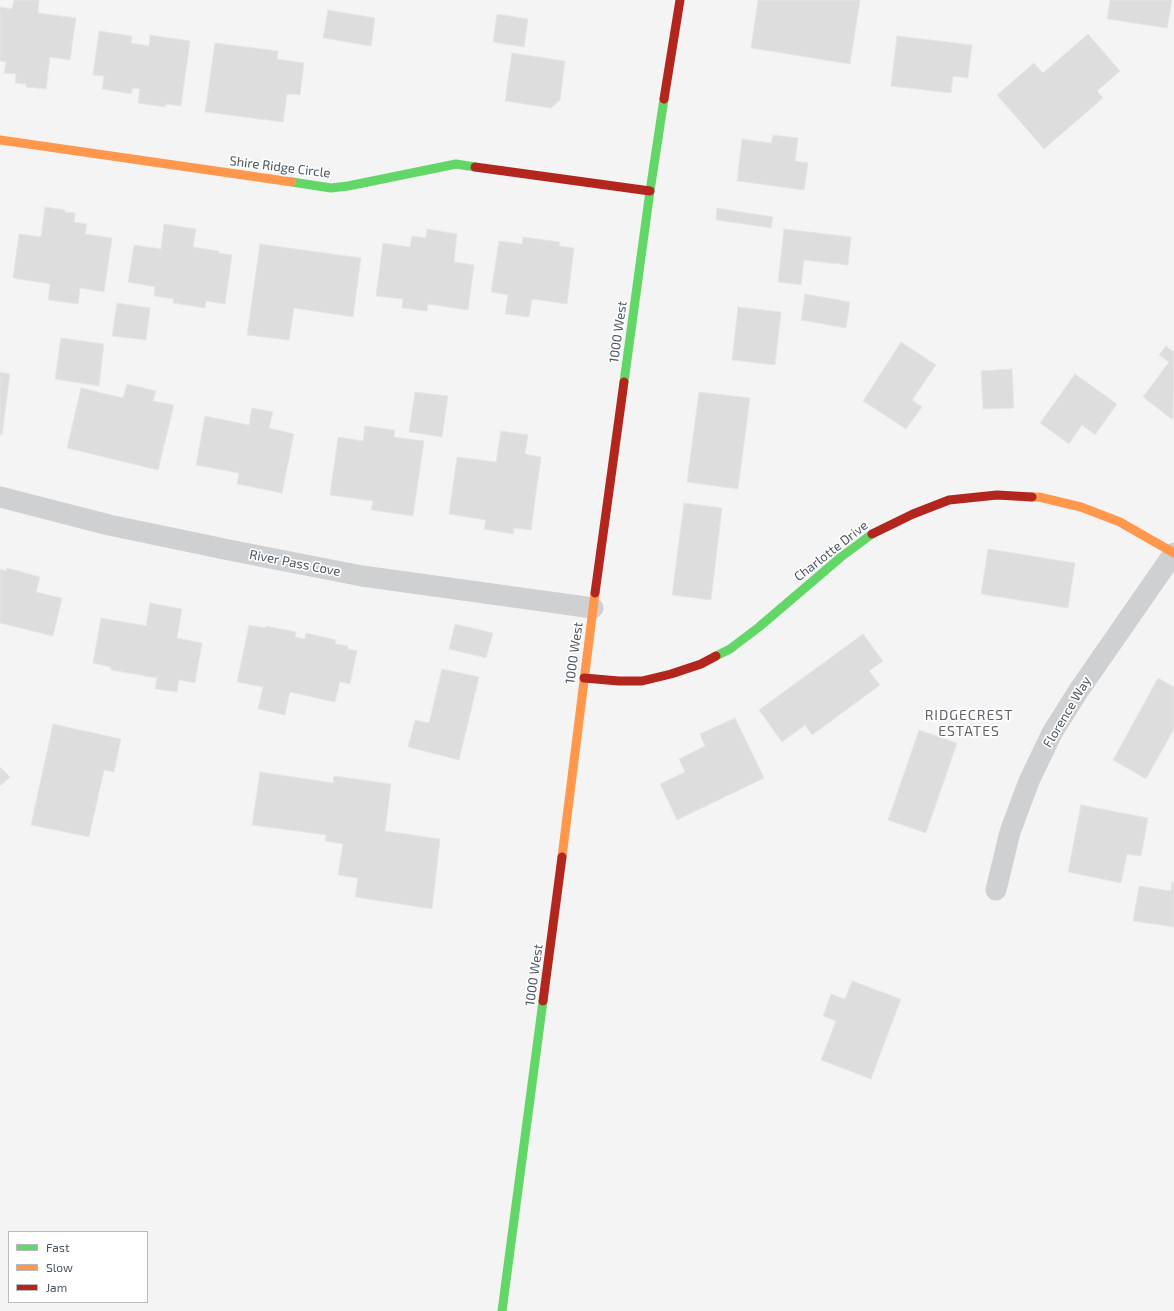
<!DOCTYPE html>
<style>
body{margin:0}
#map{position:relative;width:1174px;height:1311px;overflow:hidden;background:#f4f4f4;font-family:"Exo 2",sans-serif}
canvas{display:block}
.legend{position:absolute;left:8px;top:1231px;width:140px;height:72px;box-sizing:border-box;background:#fff;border:1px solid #b7bbc0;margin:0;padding:5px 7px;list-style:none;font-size:12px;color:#4a5661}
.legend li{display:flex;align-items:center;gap:8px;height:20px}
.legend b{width:20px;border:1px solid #b7bbc0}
</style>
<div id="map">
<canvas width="1174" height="1311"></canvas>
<ul class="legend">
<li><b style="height:5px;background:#63d668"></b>Fast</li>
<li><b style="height:5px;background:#ff974d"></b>Slow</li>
<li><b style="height:5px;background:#b3261e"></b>Jam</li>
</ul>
</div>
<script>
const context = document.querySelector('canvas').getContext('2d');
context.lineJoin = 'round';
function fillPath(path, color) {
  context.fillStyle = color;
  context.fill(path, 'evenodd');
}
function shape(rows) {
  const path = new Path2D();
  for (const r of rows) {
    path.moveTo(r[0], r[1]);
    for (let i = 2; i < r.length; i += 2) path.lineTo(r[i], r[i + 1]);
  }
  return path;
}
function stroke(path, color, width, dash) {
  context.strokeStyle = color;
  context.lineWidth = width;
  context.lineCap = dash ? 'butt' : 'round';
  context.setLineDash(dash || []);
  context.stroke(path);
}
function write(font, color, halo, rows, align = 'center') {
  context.font = font + ' "Exo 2",sans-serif';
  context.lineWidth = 3.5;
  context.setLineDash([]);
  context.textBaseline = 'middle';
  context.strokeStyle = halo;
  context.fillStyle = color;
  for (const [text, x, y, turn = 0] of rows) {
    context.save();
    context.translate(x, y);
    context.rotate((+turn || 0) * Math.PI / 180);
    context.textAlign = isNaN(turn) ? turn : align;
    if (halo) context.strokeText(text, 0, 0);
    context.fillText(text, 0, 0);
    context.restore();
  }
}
const building = shape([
 [14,0,39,0,38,13,76,18,70,60,50,57,46,89,26,87,26,84,15,83,16,74,4,73,6,62,0,61,0,7,12,9,14,0],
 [758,0,860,0,850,64,751,48,758,0],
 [1110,0,1172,0,1167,28,1107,19,1110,0],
 [328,10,375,18,371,46,323,38,328,10],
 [497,14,528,19,524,47,493,42,497,14],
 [99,31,132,36,131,43,149,46,150,35,190,41,181,106,166,104,165,107,138,103,140,89,132,88,132,94,102,89,104,76,93,75,99,31],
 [1088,34,1120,71,1097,91,1103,98,1044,149,997,95,1034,63,1043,73,1088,34],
 [897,36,972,45,968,78,953,76,951,93,891,86,897,36],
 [215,43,278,51,277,59,304,63,300,95,287,94,283,122,205,112,215,43],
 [512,53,565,61,560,100,551,108,505,101,512,53],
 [773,135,798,138,795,161,808,163,804,190,737,181,742,139,771,143,773,135],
 [45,207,65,210,65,212,75,213,74,222,87,224,85,234,112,238,104,292,80,288,78,304,48,300,50,284,13,278,19,234,41,237,45,207],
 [717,208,773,217,771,228,716,220,717,208],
 [164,224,196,229,193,247,219,251,218,253,232,255,225,304,206,301,205,308,173,303,174,299,154,296,155,287,128,282,134,245,161,249,164,224],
 [427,229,457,234,454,262,474,265,468,310,428,304,427,311,402,308,403,299,376,296,383,243,410,247,412,236,426,238,427,229],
 [784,229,851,237,848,265,804,260,801,285,778,282,784,229],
 [523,237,560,242,559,246,574,248,567,304,532,299,529,317,505,314,508,295,491,292,499,241,522,244,523,237],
 [260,244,361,258,353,317,294,308,289,340,247,335,260,244],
 [805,294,850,302,846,328,801,320,805,294],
 [117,303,150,308,146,340,112,336,117,303],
 [738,307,781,312,775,365,732,360,738,307],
 [61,338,104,344,99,386,55,379,61,338],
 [901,342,936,365,912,400,922,407,906,429,863,401,901,342],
 [1166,346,1174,352,1173,420,1143,397,1169,362,1159,355,1166,346],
 [1012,369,1014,408,983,409,981,371,1012,369],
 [0,372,10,374,2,435,0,435,0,372],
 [1075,374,1117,404,1095,435,1082,425,1069,444,1040,423,1075,374],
 [127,384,156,391,153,401,174,405,158,470,67,448,81,388,123,398,127,384],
 [415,392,448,396,442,437,409,432,415,392],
 [699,392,750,398,738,489,687,482,699,392],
 [252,408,273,412,269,428,294,434,282,493,237,484,239,473,196,465,205,416,249,425,252,408],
 [365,426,395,430,394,437,424,441,413,516,371,510,373,501,330,495,338,437,363,441,365,426],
 [501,431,528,435,525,454,541,457,531,530,514,528,513,534,484,529,486,520,449,514,457,457,496,462,501,431],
 [684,503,722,508,711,600,672,595,684,503],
 [988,549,1075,563,1068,608,981,594,988,549],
 [7,568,40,577,36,592,62,598,53,636,0,623,0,569,6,571,7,568],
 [150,603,182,609,177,638,202,643,195,683,179,680,177,692,155,689,157,678,111,670,111,667,93,663,101,618,146,626,150,603],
 [455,624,493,633,486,658,449,649,455,624],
 [249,625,265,628,266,626,296,632,295,637,305,639,306,633,336,640,335,644,348,646,348,649,357,651,350,684,340,682,335,702,290,692,285,715,258,709,263,687,237,682,249,625],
 [863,634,883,661,869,671,880,685,812,735,805,725,782,742,759,710,863,634],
 [442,669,479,677,459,760,408,747,415,720,429,723,442,669],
 [1158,678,1174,687,1174,729,1146,779,1113,760,1158,678],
 [735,718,764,778,677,820,660,784,685,772,679,759,705,746,700,734,735,718],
 [53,724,121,739,114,772,104,770,89,837,31,825,53,724],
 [919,730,957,743,926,833,888,820,919,730],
 [0,767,10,777,0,786,0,767],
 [260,772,333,783,334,776,391,784,385,831,440,839,432,909,355,897,358,878,338,875,343,844,325,841,326,835,252,825,260,772],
 [1081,805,1148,818,1141,856,1127,854,1121,883,1068,872,1081,805],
 [1172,882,1174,883,1174,927,1133,921,1139,886,1171,891,1172,882],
 [852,981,901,999,871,1079,821,1060,836,1021,823,1016,831,994,845,999,852,981]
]);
const street = shape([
 [0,497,109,525,234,551,362,576,593,608],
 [996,890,1010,832,1029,781,1052,733,1079,690,1174,553]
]);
const fast = shape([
 [292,182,331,188,348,186,456,164,475,167],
 [624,382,650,191,664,99],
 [716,656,730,649,759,627,841,557,872,534],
 [502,1311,543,1001]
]);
const slow = shape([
 [0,140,292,182],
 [1032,497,1039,497,1081,507,1120,522,1174,553],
 [562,857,595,593]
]);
const jam = shape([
 [664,99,680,0],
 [475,167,650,191],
 [872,534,913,514,949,500,997,495,1032,497],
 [595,593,624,382],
 [584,678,619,681,642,681,671,674,701,664,716,656],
 [543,1001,562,857]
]);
const streetNames = [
 ["Shire Ridge Circle",280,167,7],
 ["1000 West",618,332,-82],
 ["Charlotte Drive",831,551,-38],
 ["River Pass Cove",295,563,11],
 ["1000 West",574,653,-82],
 ["Florence Way",1067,712,-59],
 ["1000 West",534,975,-82]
];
const neighbourhoodNames = [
 ["RIDGECREST",969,715],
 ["ESTATES",969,731]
];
fillPath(building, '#ddddde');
stroke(building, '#e5e6e7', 1);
stroke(street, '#ced0d2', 21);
stroke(fast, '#63d668', 9);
stroke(slow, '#ff974d', 9);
stroke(jam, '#b3261e', 9);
write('13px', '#4a5661', '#fff', streetNames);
context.letterSpacing = '1px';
write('14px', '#5f6368', '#fff', neighbourhoodNames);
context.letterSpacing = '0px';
</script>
